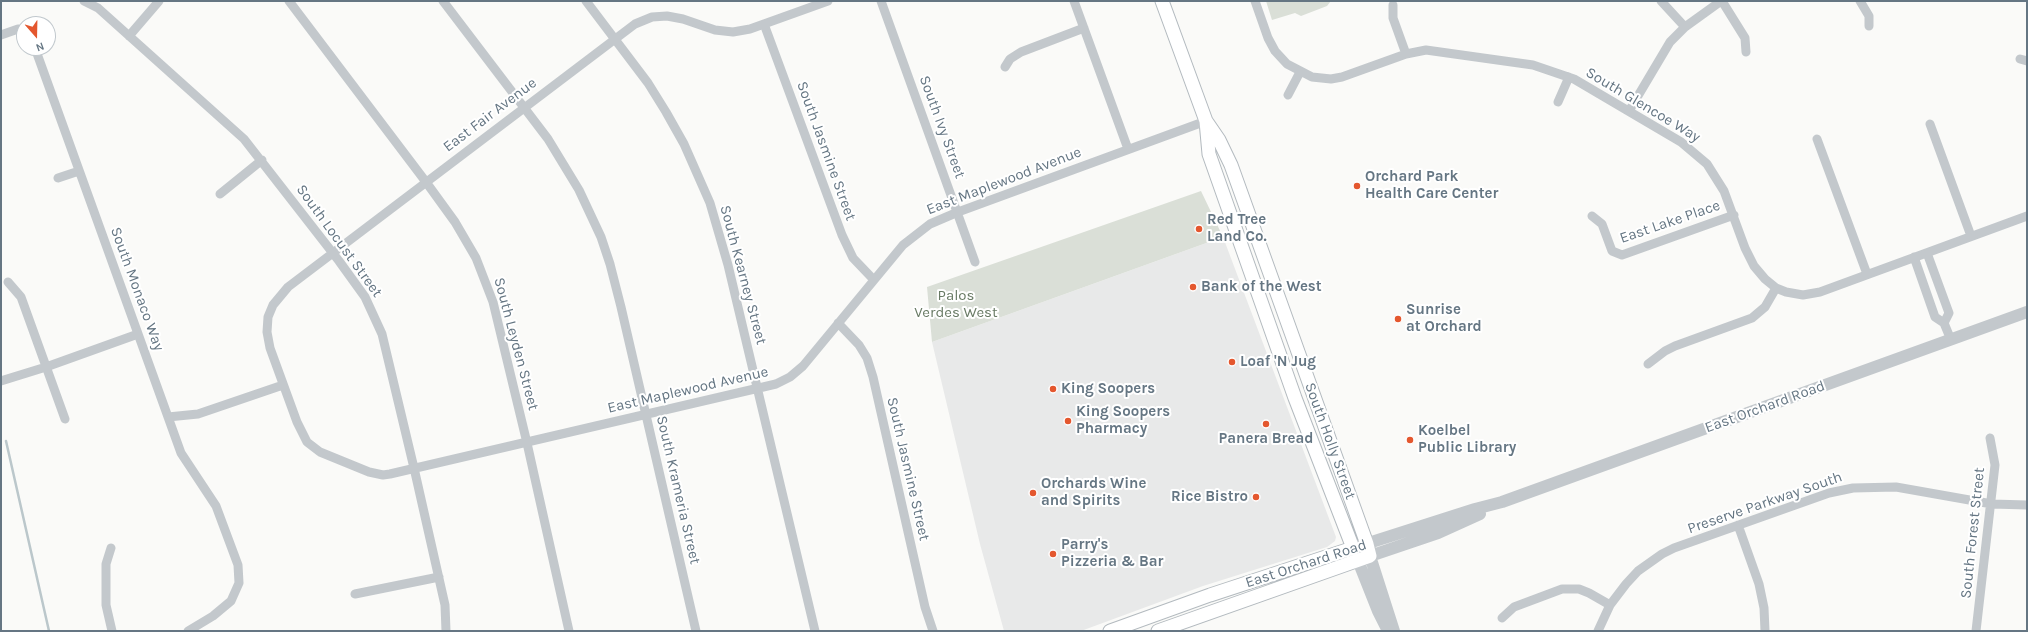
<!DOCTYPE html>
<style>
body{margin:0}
#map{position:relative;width:2028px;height:632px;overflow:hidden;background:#fafaf8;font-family:Karla,sans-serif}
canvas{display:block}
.frame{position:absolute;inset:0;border:2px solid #657683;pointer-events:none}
.north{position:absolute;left:16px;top:16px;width:40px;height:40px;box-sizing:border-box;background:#fff;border:1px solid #c1c8cd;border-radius:50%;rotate:160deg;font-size:11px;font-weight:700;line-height:16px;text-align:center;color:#657683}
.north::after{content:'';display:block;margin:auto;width:14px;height:18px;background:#e4572e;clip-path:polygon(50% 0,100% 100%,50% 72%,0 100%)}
</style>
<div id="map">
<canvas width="2028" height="632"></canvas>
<div class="frame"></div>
<div class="north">N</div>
</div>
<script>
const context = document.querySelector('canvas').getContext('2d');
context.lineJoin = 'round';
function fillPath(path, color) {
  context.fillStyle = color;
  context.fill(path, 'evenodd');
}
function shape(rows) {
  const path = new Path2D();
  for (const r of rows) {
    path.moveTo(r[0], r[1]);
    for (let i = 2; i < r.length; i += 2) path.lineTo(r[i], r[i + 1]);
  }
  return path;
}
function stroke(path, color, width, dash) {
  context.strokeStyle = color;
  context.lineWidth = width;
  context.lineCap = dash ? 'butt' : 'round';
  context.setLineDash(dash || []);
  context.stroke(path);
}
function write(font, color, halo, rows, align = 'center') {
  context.font = font + ' Karla,sans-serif';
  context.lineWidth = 4;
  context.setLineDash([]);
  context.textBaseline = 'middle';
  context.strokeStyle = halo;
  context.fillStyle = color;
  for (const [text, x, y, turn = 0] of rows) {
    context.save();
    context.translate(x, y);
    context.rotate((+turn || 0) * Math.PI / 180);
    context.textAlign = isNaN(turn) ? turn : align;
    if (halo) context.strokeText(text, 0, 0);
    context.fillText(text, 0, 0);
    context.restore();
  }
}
const built = shape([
 [1223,237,1336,537,1335,541,1327,547,1203,586,1081,631,1004,631,980,544,932,342]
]);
const green = shape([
 [1266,1,1331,1,1327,6,1301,16,1295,13,1272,20],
 [1201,191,1223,237,932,342,927,287]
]);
const stream = shape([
 [6,441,49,631]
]);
const minor = shape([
 [84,1,98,8,244,139,339,261,365,297,382,334,414,468,445,605,446,631],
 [289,1,426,182,455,222,476,258,493,302,527,443,569,631],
 [443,1,548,139,579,190,601,237,610,264,621,307,696,631],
 [586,1,648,83,666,112,684,144,710,203,728,265,815,631],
 [828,1,750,29,733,32,715,30,683,19,667,16,652,17,635,24,288,287,273,305,268,317,267,332,270,348,297,422,307,442,320,452,369,472,383,475,390,474,776,384,790,377,803,366,903,245,930,224,958,212,1206,121],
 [881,1,975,262],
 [1074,1,1128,149],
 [1255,1,1268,38,1275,51,1287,64,1312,77,1331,79,1342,77,1406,54,1426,50,1533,65,1574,79,1681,142,1707,164,1724,191,1745,248,1754,266,1765,279,1776,288,1786,292,1803,295,1820,292,2027,216],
 [1661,1,1685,27],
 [1722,1,1745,38,1746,52],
 [1860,1,1869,16,1869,26],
 [1393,5,1393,18,1406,54],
 [764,24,842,235,853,258,874,280],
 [1,35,18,29,24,30],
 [129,36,159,1],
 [35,48,181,453,216,506,238,565,239,583,231,601,213,616,188,631],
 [2020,59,2027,61],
 [1005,67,1010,59,1021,52,1084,28],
 [1288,95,1300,72],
 [1558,102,1569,77],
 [1629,111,1670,42,1685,27,1721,1],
 [1930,124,1971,236],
 [1817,139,1867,274],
 [58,178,79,171],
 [220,194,262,160],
 [1592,216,1602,224,1612,251,1622,255,1734,215],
 [1927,253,1949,313,1944,323],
 [1914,257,1935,317,1944,323,1951,340],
 [8,282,21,297,65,419],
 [838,323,859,345,867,358,873,377,925,607,933,631],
 [1648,364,1665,351,1675,346,1752,318,1765,307,1776,288],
 [1,381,46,367,138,334],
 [168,417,198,414,283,385],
 [1738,525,1759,584,1764,608,1765,631],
 [111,548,106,564,106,605,112,631],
 [355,594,439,577],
 [1502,618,1514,607,1562,589,1579,589,1589,593,1610,605],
 [1598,631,1610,605,1626,584,1638,571,1662,554,1674,548,1829,493,1853,488,1896,487,1992,504,2027,505],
 [1976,631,1995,465,1990,438]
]);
const tertiary = shape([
 [1388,631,1378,611,1353,548,1475,509,1502,502,2027,312],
 [1394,631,1370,556,1438,533,1480,514]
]);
const secondary = shape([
 [1110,631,1210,595,1353,548,1295,398,1209,154,1206,121],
 [1158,631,1370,556,1367,544,1231,165,1219,140,1206,121,1162,1]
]);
const markers = [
 [1357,186,4,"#e4572e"],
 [1199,229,4,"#e4572e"],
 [1193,287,4,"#e4572e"],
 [1398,319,4,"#e4572e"],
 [1232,362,4,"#e4572e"],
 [1053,389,4,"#e4572e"],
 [1068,421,4,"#e4572e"],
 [1266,424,4,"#e4572e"],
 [1410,440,4,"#e4572e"],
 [1033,493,4,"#e4572e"],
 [1256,497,4,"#e4572e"],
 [1053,554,4,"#e4572e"]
];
const streetNames = [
 ["South Glencoe Way",1643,105,31],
 ["East Fair Avenue",490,115,-37],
 ["South Ivy Street",942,127,70],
 ["South Jasmine Street",826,151,70],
 ["East Maplewood Avenue",1004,181,-21],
 ["East Lake Place",1670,222,-19],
 ["South Locust Street",339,241,54],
 ["South Kearney Street",743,275,75],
 ["South Monaco Way",137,289,70],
 ["South Leyden Street",516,344,75],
 ["East Maplewood Avenue",688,390,-13],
 ["East Orchard Road",1765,407,-20],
 ["South Holly Street",1330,441,70],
 ["South Jasmine Street",908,469,77],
 ["South Krameria Street",678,490,77],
 ["Preserve Parkway South",1765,503,-19],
 ["South Forest Street",1973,533,-84],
 ["East Orchard Road",1306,564,-18]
];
const poiNames = [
 ["Orchard Park",1365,177],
 ["Health Care Center",1365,194],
 ["Red Tree",1207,220],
 ["Land Co.",1207,237],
 ["Bank of the West",1201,287],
 ["Sunrise",1406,310],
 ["at Orchard",1406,327],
 ["Loaf 'N Jug",1240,362],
 ["King Soopers",1061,389],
 ["King Soopers",1076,412],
 ["Pharmacy",1076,429],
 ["Koelbel",1418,431],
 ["Public Library",1418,448],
 ["Panera Bread",1266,439,"center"],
 ["Orchards Wine",1041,484],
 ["and Spirits",1041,501],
 ["Rice Bistro",1248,497,"right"],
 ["Parry's",1061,545],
 ["Pizzeria & Bar",1061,562]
];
const parkNames = [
 ["Palos",956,296],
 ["Verdes West",956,313]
];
fillPath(built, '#e8e9e9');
fillPath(green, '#dadfd7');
stroke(stream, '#bbc7cb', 2.5);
stroke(secondary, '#b3babf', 15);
stroke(minor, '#c3c8cc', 9);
stroke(tertiary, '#c3c8cc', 12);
stroke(secondary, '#fff', 13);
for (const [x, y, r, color] of markers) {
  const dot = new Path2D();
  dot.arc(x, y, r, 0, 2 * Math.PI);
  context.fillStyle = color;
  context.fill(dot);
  stroke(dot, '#fff', 1.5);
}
write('15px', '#657683', '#fff', streetNames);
write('bold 15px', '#657683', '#fff', poiNames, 'left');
write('15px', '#687a64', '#fff', parkNames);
</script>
